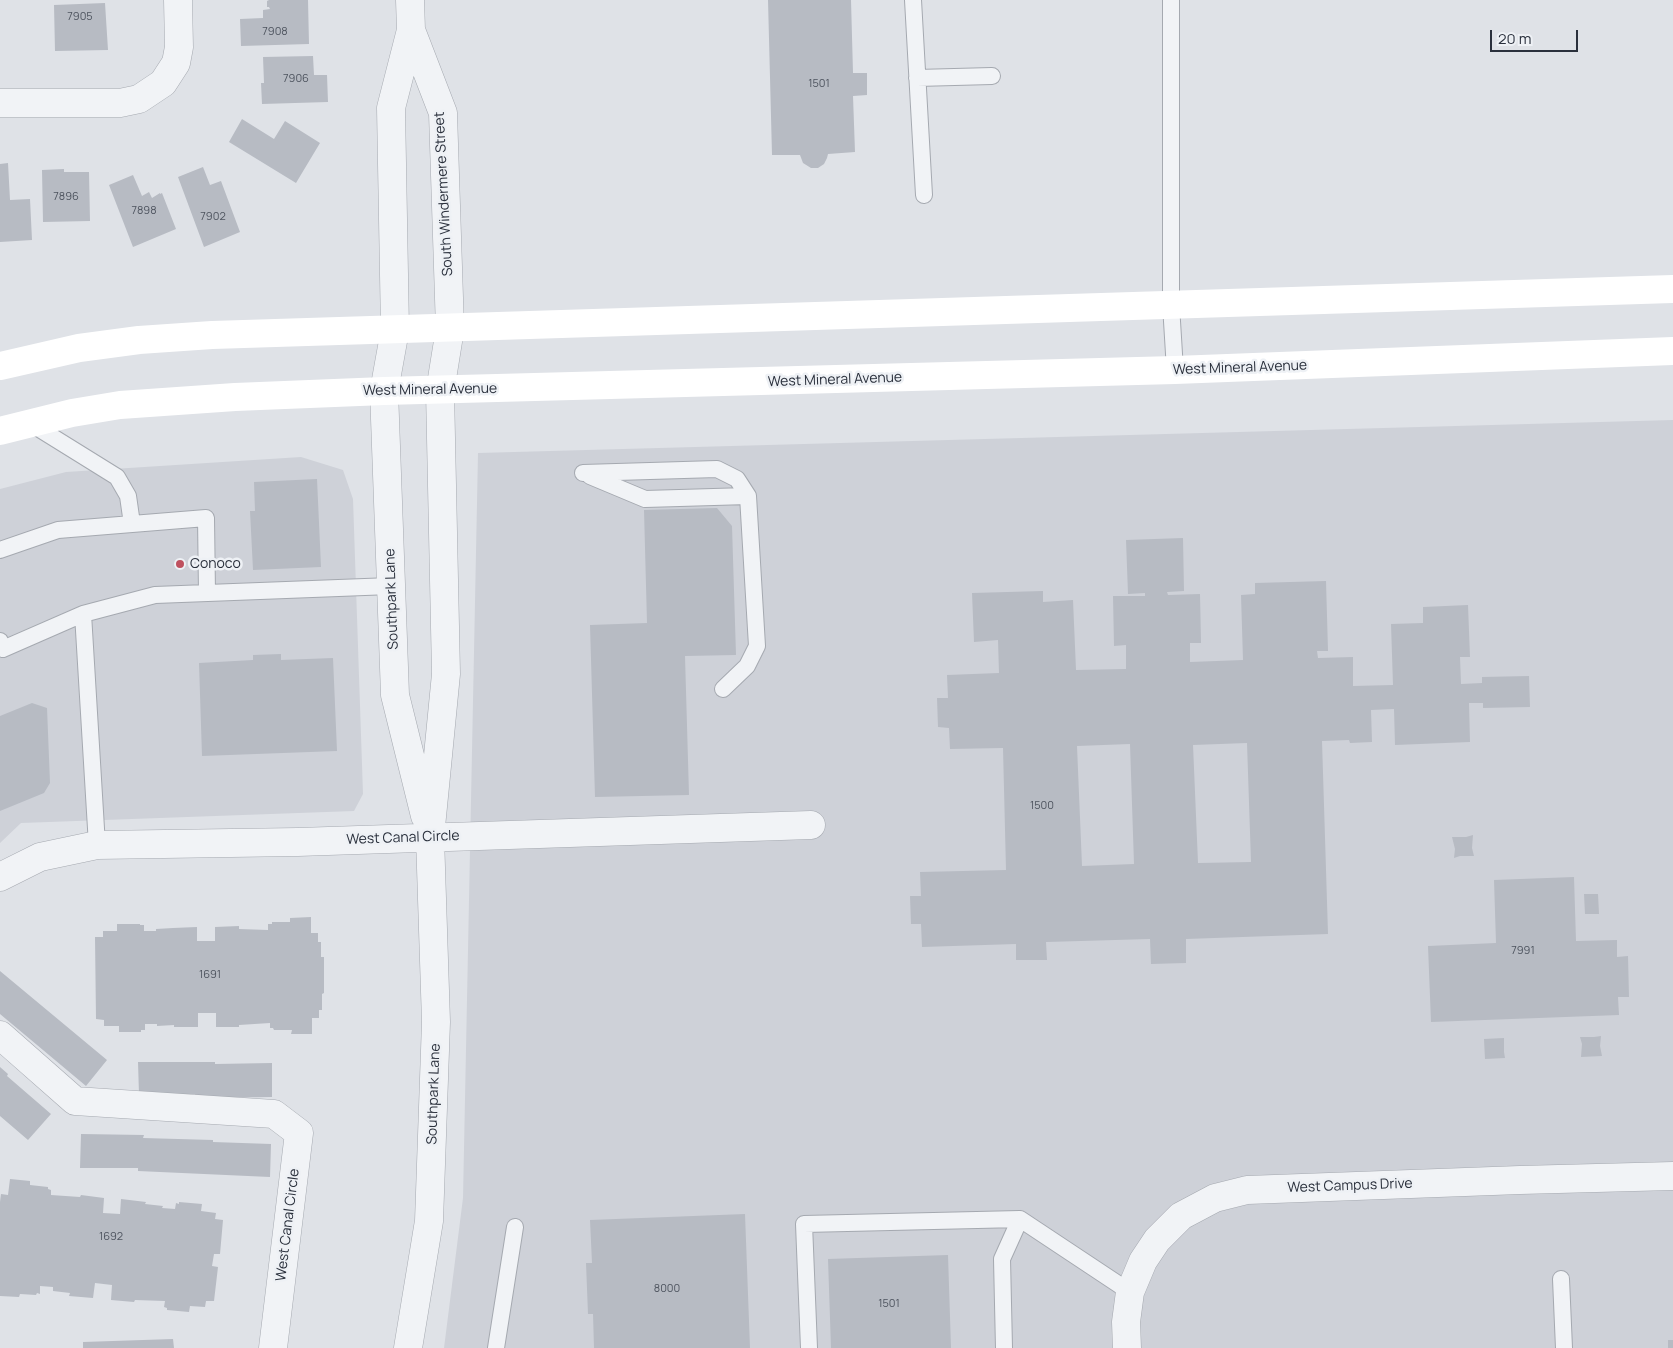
<!DOCTYPE html>
<style>
body{margin:0}
#map{position:relative;width:1673px;height:1348px;overflow:hidden;background:#dfe2e7;font-family:Manrope,sans-serif}
canvas{display:block}
.scale{position:absolute;left:1490px;top:30px;width:88px;height:22px;box-sizing:border-box;border:2px solid #2a303c;border-top:0;padding-left:6px;font-size:15px;line-height:18px;white-space:nowrap;color:#2a303c;-webkit-text-stroke:4px #eef1f5;paint-order:stroke}
</style>
<div id="map">
<canvas width="1673" height="1348"></canvas>
<div class="scale">20 m</div>
</div>
<script>
const context = document.querySelector('canvas').getContext('2d');
context.lineJoin = 'round';
function fillPath(path, color) {
  context.fillStyle = color;
  context.fill(path, 'evenodd');
}
function shape(rows) {
  const path = new Path2D();
  for (const r of rows) {
    path.moveTo(r[0], r[1]);
    for (let i = 2; i < r.length; i += 2) path.lineTo(r[i], r[i + 1]);
  }
  return path;
}
function stroke(path, color, width, dash) {
  context.strokeStyle = color;
  context.lineWidth = width;
  context.lineCap = dash ? 'butt' : 'round';
  context.setLineDash(dash || []);
  context.stroke(path);
}
function write(font, color, halo, rows, align = 'center') {
  context.font = font + ' Manrope,sans-serif';
  context.lineWidth = 5;
  context.setLineDash([]);
  context.textBaseline = 'middle';
  context.strokeStyle = halo;
  context.fillStyle = color;
  for (const [text, x, y, turn = 0] of rows) {
    context.save();
    context.translate(x, y);
    context.rotate((+turn || 0) * Math.PI / 180);
    context.textAlign = isNaN(turn) ? turn : align;
    if (halo) context.strokeText(text, 0, 0);
    context.fillText(text, 0, 0);
    context.restore();
  }
}
const built = shape([
 [1673,420,1673,1348,444,1348,463,1198,478,453],
 [301,457,343,470,353,499,363,794,354,811,21,823,0,843,0,489,66,472]
]);
const building = shape([
 [269,0,308,0,309,44,241,46,240,19,263,18,263,10,270,9,269,7,267,7,267,1],
 [768,0,851,0,853,73,867,73,867,95,853,96,855,152,828,154,827,158,824,164,818,168,811,168,803,163,800,155,772,155],
 [105,3,108,50,55,51,54,5],
 [313,56,314,75,327,75,328,102,262,104,261,83,264,83,263,57],
 [242,119,274,139,285,121,320,143,296,183,229,142],
 [8,163,10,200,30,199,32,240,0,242,0,164],
 [203,167,210,185,221,181,240,232,204,247,178,177],
 [64,169,64,172,89,172,90,221,43,222,42,170],
 [133,175,142,196,149,192,152,198,160,193,160,194,162,193,176,229,133,247,109,185],
 [317,479,321,567,253,570,250,511,255,511,254,482],
 [717,508,732,526,736,655,685,656,689,795,595,797,590,625,647,623,644,510],
 [1183,538,1184,591,1167,592,1168,595,1200,594,1201,643,1190,643,1190,662,1243,660,1241,595,1255,594,1255,583,1326,581,1328,651,1317,651,1318,658,1353,657,1353,686,1393,685,1391,624,1423,623,1423,607,1468,605,1470,657,1460,657,1461,684,1482,683,1482,677,1529,676,1530,707,1483,708,1483,703,1469,703,1470,742,1395,745,1394,709,1371,710,1372,742,1350,743,1349,740,1322,741,1328,934,1186,939,1186,963,1151,964,1150,939,1046,942,1047,960,1016,960,1016,944,922,947,921,924,911,924,910,896,921,896,920,872,1006,870,1003,748,950,749,949,728,938,727,937,698,948,698,947,675,999,673,998,640,974,642,972,593,1043,591,1043,602,1073,600,1076,670,1126,669,1126,645,1114,646,1113,596,1145,596,1145,593,1128,594,1126,540],
 [1247,743,1251,862,1198,863,1193,745],
 [1130,744,1134,864,1082,866,1077,746],
 [281,654,281,660,333,658,337,751,202,756,199,663,253,660,253,655],
 [32,703,47,708,50,783,44,793,0,811,0,716],
 [1473,835,1472,848,1474,856,1460,856,1454,858,1455,849,1452,837,1466,837],
 [1574,877,1576,941,1617,940,1617,957,1628,956,1629,997,1618,997,1619,1015,1431,1022,1428,946,1496,943,1494,880],
 [1584,894,1598,894,1599,914,1585,914],
 [311,917,311,933,318,933,318,942,321,942,321,957,324,957,324,993,322,994,322,1010,319,1010,319,1018,312,1018,312,1034,291,1034,292,1030,274,1030,273,1028,270,1028,270,1023,239,1025,239,1027,216,1027,216,1013,198,1013,198,1027,174,1027,174,1025,157,1026,157,1024,145,1024,145,1030,141,1030,141,1032,119,1032,119,1026,104,1026,104,1020,96,1019,95,937,103,937,103,931,117,931,117,924,140,924,140,925,144,925,144,931,156,931,156,929,173,928,197,927,197,941,215,941,215,927,239,926,239,929,268,930,268,924,272,924,272,922,290,922,290,918],
 [0,971,107,1060,86,1086,0,1014],
 [1601,1036,1600,1046,1602,1056,1581,1057,1582,1044,1580,1037,1594,1037],
 [1504,1038,1504,1052,1505,1058,1485,1059,1484,1039],
 [138,1062,215,1062,215,1064,272,1063,272,1097,195,1098,195,1094,139,1094],
 [0,1067,8,1074,7,1076,51,1114,28,1140,0,1116],
 [81,1134,144,1135,143,1138,213,1140,213,1142,271,1144,270,1177,138,1171,138,1168,80,1168],
 [10,1179,30,1181,30,1185,48,1187,48,1189,51,1190,51,1195,80,1197,81,1195,104,1198,103,1213,120,1214,121,1199,146,1202,145,1204,163,1206,162,1208,175,1209,176,1203,179,1204,179,1202,202,1204,201,1211,216,1213,215,1219,223,1220,220,1254,214,1254,212,1266,218,1267,214,1301,206,1301,205,1307,190,1306,189,1312,167,1310,167,1308,164,1307,165,1301,135,1300,134,1302,111,1300,112,1285,95,1283,93,1298,69,1296,70,1293,53,1291,53,1287,40,1286,40,1294,37,1293,36,1295,20,1294,19,1297,0,1296,0,1202,1,1194,8,1195],
 [745,1214,750,1348,594,1348,593,1314,588,1314,586,1263,592,1263,590,1220],
 [948,1255,951,1348,831,1348,828,1259],
 [173,1339,174,1348,83,1348,83,1342],
 [1668,1340,1673,1340,1673,1348,1668,1348]
]);
const lane = shape([
 [913,0,924,195],
 [1171,0,1171,305,1175,370],
 [917,78,992,76],
 [30,423,117,477,128,496,132,524],
 [583,473,717,469,737,479,748,496,757,646,747,666,723,689],
 [590,476,645,499,748,496],
 [0,550,58,530,206,518,207,593],
 [0,641,3,649,83,614],
 [97,845,83,614,155,595,391,586],
 [1561,1279,1564,1348],
 [496,1348,515,1227],
 [809,1348,804,1224,1020,1219,1130,1292],
 [1004,1348,1002,1259,1020,1219]
]);
const street = shape([
 [410,0,411,30,391,108,395,330,384,391,395,695,425,816],
 [0,103,120,103,139,99,163,83,176,63,179,47,178,0],
 [0,877,40,857,97,845,298,842,811,825],
 [0,1035,75,1101,274,1114,299,1133,273,1348],
 [408,1348,429,1221,436,1022,430,837,446,674,440,391,450,329,443,113,411,30],
 [1127,1348,1126,1322,1130,1292,1143,1261,1157,1240,1181,1216,1215,1198,1247,1190,1520,1180,1673,1176]
]);
const secondary = shape([
 [0,366,79,348,139,340,212,335,1673,289],
 [0,431,72,413,120,405,235,397,384,391,1175,370,1673,351]
]);
const markers = [
 [180,564,5,"#bf515f"]
];
const numberNames = [
 ["7905",80,17],
 ["7908",275,32],
 ["7906",296,79],
 ["1501",819,84],
 ["7896",66,197],
 ["7898",144,211],
 ["7902",213,217],
 ["1500",1042,806],
 ["7991",1523,951],
 ["1691",210,975],
 ["1692",111,1237],
 ["8000",667,1289],
 ["1501",889,1304]
];
const streetNames = [
 ["South Windermere Street",444,194,-93],
 ["West Mineral Avenue",1240,368,-2],
 ["West Mineral Avenue",835,380,-2],
 ["West Mineral Avenue",430,390,-1],
 ["Southpark Lane",392,599,-92],
 ["West Canal Circle",403,838,-2],
 ["Southpark Lane",434,1094,-88],
 ["West Campus Drive",1350,1186,-2],
 ["West Canal Circle",288,1225,-83]
];
const poiNames = [
 ["Conoco",190,564]
];
fillPath(built, '#ced1d8');
fillPath(building, '#b7bbc3');
stroke(lane, '#a5a9b0', 18);
stroke(street, '#a5a9b0', 29);
stroke(lane, '#f1f3f6', 16);
stroke(street, '#f1f3f6', 28);
stroke(secondary, '#fff', 28);
for (const [x, y, r, color] of markers) {
  const dot = new Path2D();
  dot.arc(x, y, r, 0, 2 * Math.PI);
  context.fillStyle = color;
  context.fill(dot);
  stroke(dot, '#eef1f5', 2);
}
write('11px', '#4d535e', null, numberNames);
write('14px', '#2a303c', '#eef1f5', streetNames);
write('14px', '#2a303c', '#eef1f5', poiNames, 'left');
</script>
